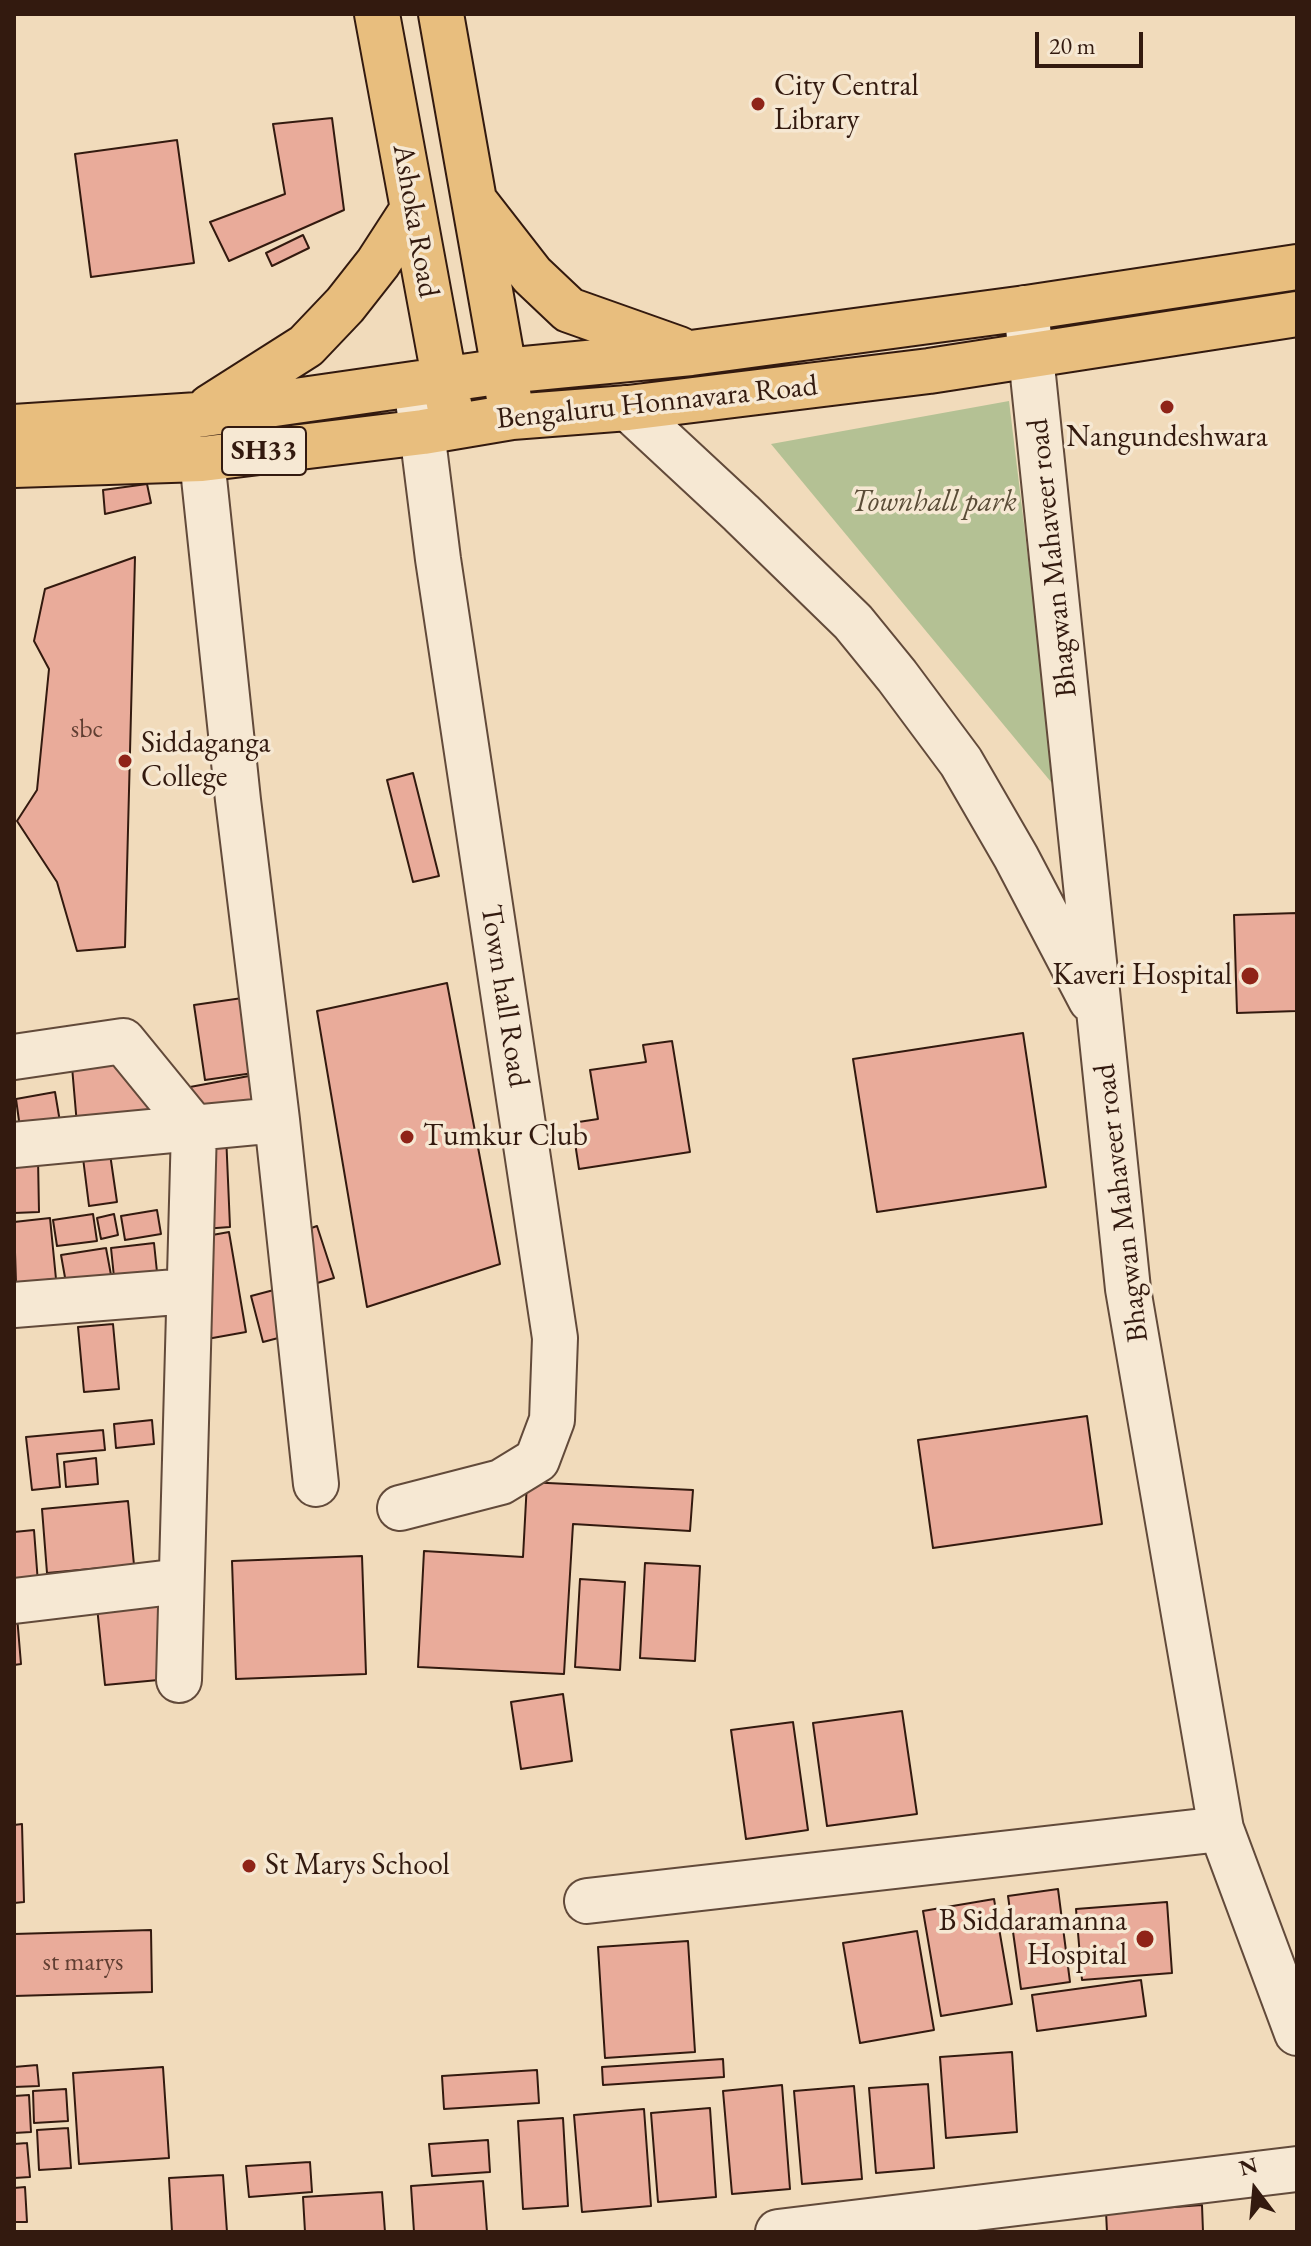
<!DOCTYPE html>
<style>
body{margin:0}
#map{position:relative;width:1311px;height:2246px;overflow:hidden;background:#f1dbbb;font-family:"EB Garamond",serif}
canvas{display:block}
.frame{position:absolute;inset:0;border:16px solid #331a0f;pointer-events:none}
.north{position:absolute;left:1215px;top:2150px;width:80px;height:80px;-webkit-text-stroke:6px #f6e8d3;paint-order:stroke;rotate:344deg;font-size:22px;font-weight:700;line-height:32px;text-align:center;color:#331a0f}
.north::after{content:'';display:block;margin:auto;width:28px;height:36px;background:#331a0f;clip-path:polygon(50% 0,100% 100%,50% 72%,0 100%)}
.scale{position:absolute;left:1035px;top:32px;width:108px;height:36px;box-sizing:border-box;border:4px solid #331a0f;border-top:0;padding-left:10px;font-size:24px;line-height:28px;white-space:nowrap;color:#331a0f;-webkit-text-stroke:6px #f6e8d3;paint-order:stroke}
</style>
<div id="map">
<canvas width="1311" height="2246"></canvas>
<div class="frame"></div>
<div class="north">N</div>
<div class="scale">20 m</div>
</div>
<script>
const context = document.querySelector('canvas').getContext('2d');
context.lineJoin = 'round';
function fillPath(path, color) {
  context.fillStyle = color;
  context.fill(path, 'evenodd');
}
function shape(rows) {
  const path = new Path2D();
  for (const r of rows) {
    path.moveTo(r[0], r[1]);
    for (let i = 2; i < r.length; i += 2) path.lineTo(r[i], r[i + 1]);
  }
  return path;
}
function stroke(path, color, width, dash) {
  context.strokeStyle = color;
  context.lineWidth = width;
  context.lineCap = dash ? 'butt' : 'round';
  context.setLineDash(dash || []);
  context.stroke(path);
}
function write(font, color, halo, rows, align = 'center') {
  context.font = font + ' "EB Garamond",serif';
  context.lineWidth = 7;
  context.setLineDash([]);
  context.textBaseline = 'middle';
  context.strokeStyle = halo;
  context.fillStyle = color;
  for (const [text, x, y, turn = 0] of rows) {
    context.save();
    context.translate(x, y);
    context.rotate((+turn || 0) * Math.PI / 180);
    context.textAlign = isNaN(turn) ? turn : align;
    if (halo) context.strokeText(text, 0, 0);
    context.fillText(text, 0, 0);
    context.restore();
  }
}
const green = shape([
 [1009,401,1056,788,771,444]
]);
const building = shape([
 [332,118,344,210,229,261,210,222,285,194,273,124,332,118],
 [177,140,194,263,91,277,75,154,177,140],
 [303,235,309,248,272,266,266,253,303,235],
 [147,484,151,503,105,514,103,490,147,484],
 [135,557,125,947,77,951,57,882,17,821,37,790,49,669,34,641,45,589,135,557],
 [413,773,439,876,413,882,387,780,413,773],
 [1297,913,1297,1011,1237,1013,1234,915,1297,913],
 [447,983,500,1264,367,1307,317,1011,447,983],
 [263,995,274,1070,205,1080,194,1005,263,995],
 [1023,1033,1046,1187,877,1212,853,1059,1023,1033],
 [672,1041,690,1152,579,1169,572,1123,598,1119,590,1070,646,1062,643,1045,672,1041],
 [151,1047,158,1117,77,1125,71,1055,151,1047],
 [265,1073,271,1108,197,1122,190,1087,265,1073],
 [55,1092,60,1122,20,1128,16,1099,55,1092],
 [226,1134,230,1227,189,1230,185,1137,226,1134],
 [109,1147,117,1202,89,1206,82,1150,109,1147],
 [38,1158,39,1212,14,1213,14,1159,38,1158],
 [157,1210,161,1234,125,1240,121,1216,157,1210],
 [93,1214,97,1241,57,1246,53,1220,93,1214],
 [114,1214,118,1235,101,1239,97,1218,114,1214],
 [50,1218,56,1279,16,1283,14,1222,50,1218],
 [317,1226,334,1278,294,1290,277,1240,317,1226],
 [229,1232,246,1332,207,1339,190,1239,229,1232],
 [154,1243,157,1272,114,1277,111,1248,154,1243],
 [106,1248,111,1275,66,1283,61,1255,106,1248],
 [289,1286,301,1332,263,1342,251,1296,289,1286],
 [113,1324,119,1389,84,1392,78,1327,113,1324],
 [1087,1416,1102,1524,933,1548,918,1440,1087,1416],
 [152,1420,154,1444,116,1448,114,1424,152,1420],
 [103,1430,105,1450,57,1454,60,1487,32,1490,26,1437,103,1430],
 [96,1458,98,1484,66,1487,64,1462,96,1458],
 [527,1482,693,1490,690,1531,573,1524,564,1674,418,1667,424,1551,523,1557,527,1482],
 [128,1501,134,1565,47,1573,42,1509,128,1501],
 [34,1530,38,1583,14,1585,14,1532,34,1530],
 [362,1556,366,1674,236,1679,232,1561,362,1556],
 [645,1563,700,1566,695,1661,640,1658,645,1563],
 [580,1579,625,1582,620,1670,575,1667,580,1579],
 [161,1590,169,1679,105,1685,96,1597,161,1590],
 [16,1604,21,1664,14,1665,14,1605,16,1604],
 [563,1694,572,1761,521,1769,511,1702,563,1694],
 [902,1711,917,1814,827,1826,813,1723,902,1711],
 [793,1722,808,1830,746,1839,731,1730,793,1722],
 [22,1824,24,1902,14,1903,14,1825,22,1824],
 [1058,1889,1070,1982,1021,1989,1008,1896,1058,1889],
 [994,1899,1012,2004,941,2016,923,1911,994,1899],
 [1167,1902,1172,1973,1082,1980,1076,1909,1167,1902],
 [151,1930,152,1992,14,1996,14,1934,151,1930],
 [917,1931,934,2030,860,2043,843,1943,917,1931],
 [688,1941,695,2052,605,2058,598,1947,688,1941],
 [1141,1980,1146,2016,1037,2031,1032,1995,1141,1980],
 [1012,2052,1017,2132,946,2138,940,2057,1012,2052],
 [723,2059,724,2077,603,2085,602,2067,723,2059],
 [37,2065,39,2086,14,2087,14,2067,37,2065],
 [163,2067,169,2158,79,2164,73,2073,163,2067],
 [537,2070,539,2103,444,2109,442,2076,537,2070],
 [928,2084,934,2168,876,2173,869,2088,928,2084],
 [782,2085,790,2189,732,2194,723,2091,782,2085],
 [854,2086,862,2179,802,2184,794,2091,854,2086],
 [66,2089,68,2121,34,2123,33,2091,66,2089],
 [29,2095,31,2132,14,2133,14,2096,29,2095],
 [710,2108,716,2197,658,2202,651,2113,710,2108],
 [644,2109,651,2206,582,2212,574,2115,644,2109],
 [563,2118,568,2206,523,2209,518,2121,563,2118],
 [68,2128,71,2168,39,2170,37,2130,68,2128],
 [488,2140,490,2172,432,2176,429,2144,488,2140],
 [27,2143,30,2177,14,2178,14,2144,27,2143],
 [310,2162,312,2192,249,2197,246,2166,310,2162],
 [223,2175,227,2232,172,2232,169,2178,223,2175],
 [483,2181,487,2232,414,2232,411,2186,483,2181],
 [25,2187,27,2222,14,2222,14,2188,25,2187],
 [382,2192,385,2232,305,2232,303,2197,382,2192],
 [1202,2205,1203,2232,1107,2232,1106,2212,1202,2205]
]);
const minor = shape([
 [1026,308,1128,1289,1221,1829,1297,2033],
 [628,408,741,513,853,622,897,676,961,762,1016,857,1091,1000],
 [202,459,238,800,277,1120,316,1484],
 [14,1057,123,1041,194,1128,179,1680],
 [14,1145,277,1120],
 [14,1305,189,1291],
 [400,1508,501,1482,537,1460,552,1420,555,1338,438,559,416,384],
 [14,1601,181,1581],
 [587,1901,1221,1829],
 [778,2232,1297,2169]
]);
const major = shape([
 [377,14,450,409],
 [441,14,509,398],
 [476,203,532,275,569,310,679,349],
 [210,407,306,346,345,305,378,263,413,209],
 [14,427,198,415,504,371,691,353,1026,308,1297,267],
 [14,465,202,459,423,432,512,417,628,408,929,371,1297,314]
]);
const markers = [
 [758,104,8,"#8f2418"],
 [1167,407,8,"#8f2418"],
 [125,761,8,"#8f2418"],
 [1250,976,10,"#8f2418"],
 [407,1137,8,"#8f2418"],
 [249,1866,8,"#8f2418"],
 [1145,1939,10,"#8f2418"]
];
const numberNames = [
 ["sbc",87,730],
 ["st marys",83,1963]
];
const shields = [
 [264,451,84]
];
const shieldNames = [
 ["SH33",264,451]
];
const poiNames = [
 ["City Central",774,87],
 ["Library",774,121],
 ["Nangundeshwara",1167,438,"center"],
 ["Siddaganga",141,744],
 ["College",141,778],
 ["Kaveri Hospital",1232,976,"right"],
 ["Tumkur Club",423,1137],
 ["St Marys School",265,1866],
 ["B Siddaramanna",1127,1922,"right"],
 ["Hospital",1127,1956,"right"]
];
const streetNames = [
 ["Ashoka Road",415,221,80],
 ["Bengaluru Honnavara Road",657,403,-6],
 ["Bhagwan Mahaveer road",1053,558,-96],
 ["Town hall Road",504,996,81],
 ["Bhagwan Mahaveer road",1122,1203,-97]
];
const parkNames = [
 ["Townhall park",934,503]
];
fillPath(green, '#b4c194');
fillPath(building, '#e9ab9a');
stroke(building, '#331a0f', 2);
stroke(minor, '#624a3a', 48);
stroke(major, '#331a0f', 48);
stroke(minor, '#f6e8d3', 44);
stroke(major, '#e8be7e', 44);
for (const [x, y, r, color] of markers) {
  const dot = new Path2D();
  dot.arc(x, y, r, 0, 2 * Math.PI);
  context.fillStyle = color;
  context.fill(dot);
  stroke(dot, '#f6e8d3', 3);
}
write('26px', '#603e32', null, numberNames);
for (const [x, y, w] of shields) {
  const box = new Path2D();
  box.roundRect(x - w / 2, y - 24, w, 48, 6);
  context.fillStyle = '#f6e8d3';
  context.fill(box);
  stroke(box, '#331a0f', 2);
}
write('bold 28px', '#331a0f', null, shieldNames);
write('30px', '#331a0f', '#f6e8d3', poiNames, 'left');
write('30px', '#331a0f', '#f6e8d3', streetNames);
write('italic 30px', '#5a4c37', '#f6e8d3', parkNames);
</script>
